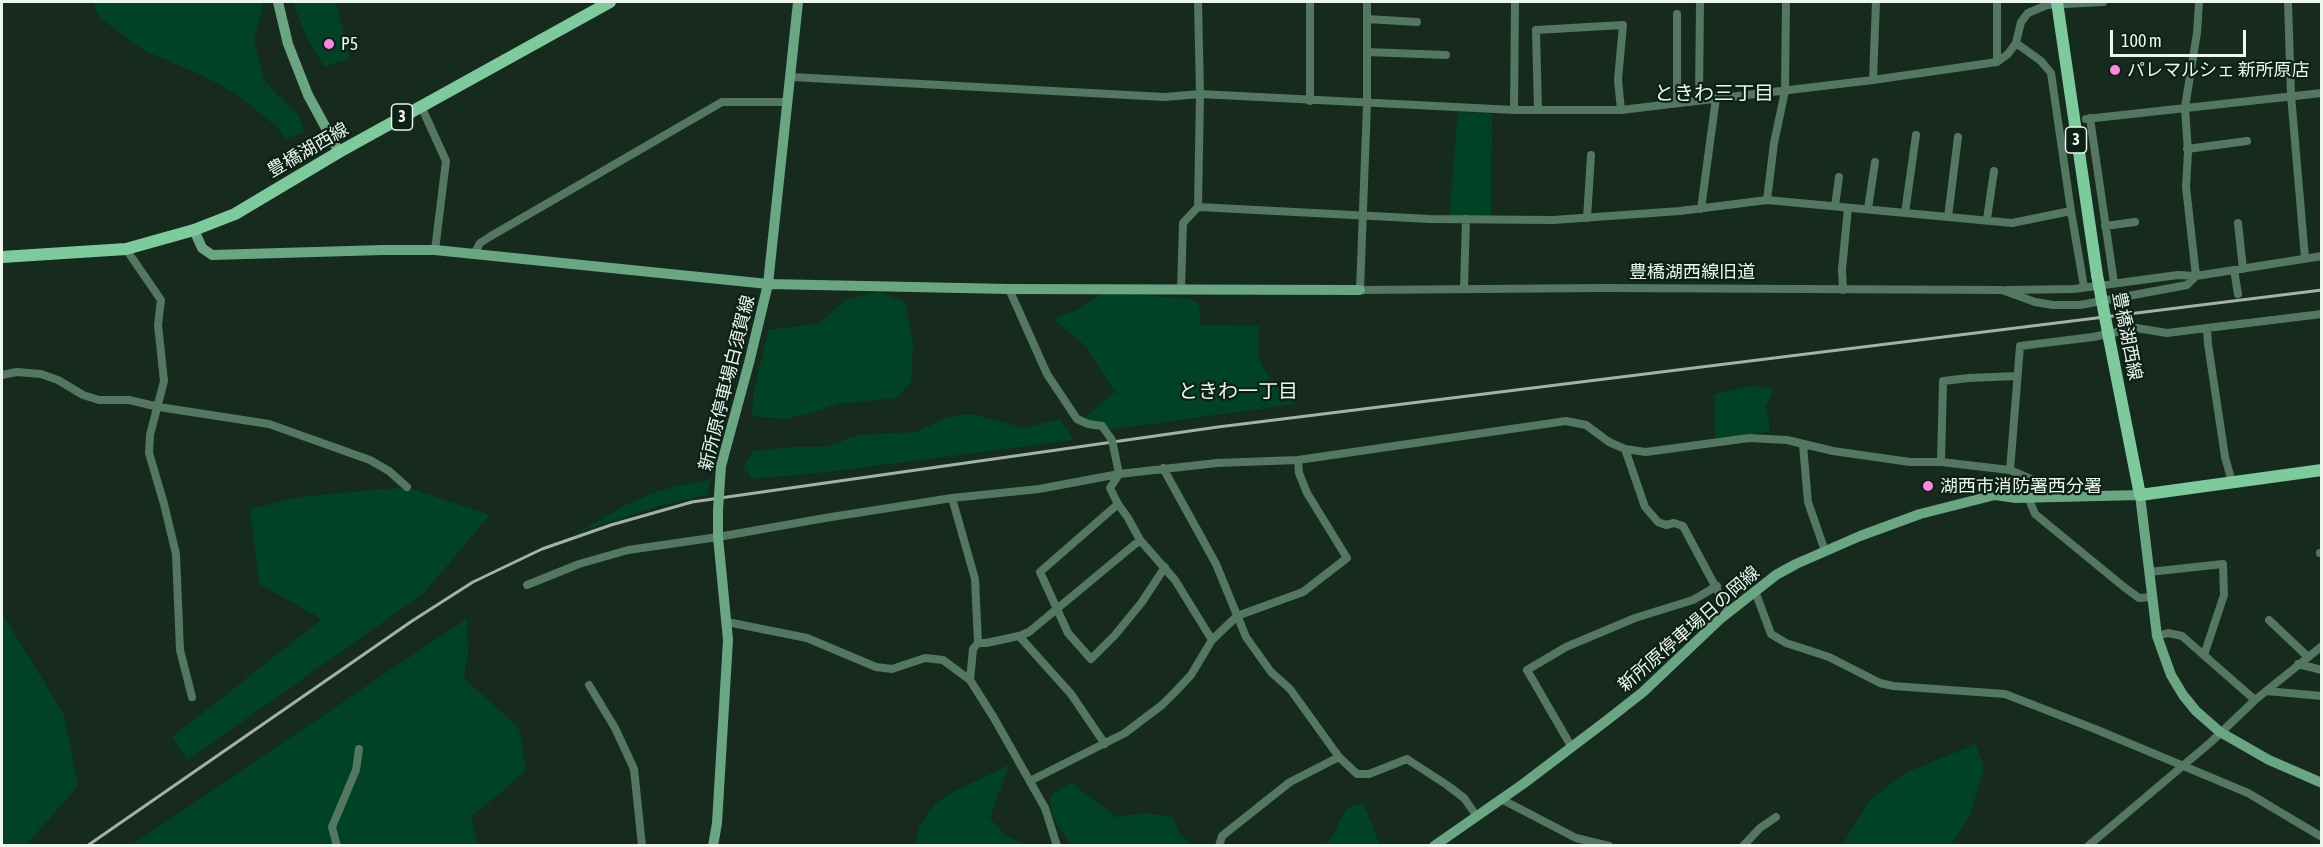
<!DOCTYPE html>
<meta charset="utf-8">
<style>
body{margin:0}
#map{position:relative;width:2323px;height:847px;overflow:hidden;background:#162a1e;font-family:"Asap Condensed",sans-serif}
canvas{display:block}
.frame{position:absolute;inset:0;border:3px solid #eaf6ee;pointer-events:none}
.scale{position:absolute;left:2110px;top:30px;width:136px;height:27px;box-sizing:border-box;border:3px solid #eaf6ee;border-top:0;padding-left:8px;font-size:18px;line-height:21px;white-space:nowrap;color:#eaf6ee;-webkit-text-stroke:4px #0c2015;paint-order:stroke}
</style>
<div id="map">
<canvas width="2323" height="847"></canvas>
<div class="frame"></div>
<div class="scale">100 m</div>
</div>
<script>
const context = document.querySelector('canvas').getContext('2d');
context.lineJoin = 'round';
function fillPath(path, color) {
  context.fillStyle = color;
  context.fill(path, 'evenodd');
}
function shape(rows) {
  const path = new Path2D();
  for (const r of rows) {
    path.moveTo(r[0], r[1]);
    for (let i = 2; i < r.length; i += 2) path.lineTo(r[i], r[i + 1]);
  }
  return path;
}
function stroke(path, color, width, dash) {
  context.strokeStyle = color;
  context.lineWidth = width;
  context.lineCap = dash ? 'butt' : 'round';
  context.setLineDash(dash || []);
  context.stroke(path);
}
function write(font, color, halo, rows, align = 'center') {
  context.font = font + ' "Asap Condensed","Noto Sans JP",sans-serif';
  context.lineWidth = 4.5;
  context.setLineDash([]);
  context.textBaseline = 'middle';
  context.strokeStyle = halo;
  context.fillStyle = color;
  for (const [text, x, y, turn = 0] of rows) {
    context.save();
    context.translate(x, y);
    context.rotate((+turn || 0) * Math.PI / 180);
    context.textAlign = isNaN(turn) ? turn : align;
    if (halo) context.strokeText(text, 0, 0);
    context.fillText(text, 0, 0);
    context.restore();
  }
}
const green = shape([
 [92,2,264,2,254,42,265,82,298,114,305,132,286,139,276,126,238,96,208,78,143,50,100,18],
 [293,2,336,2,350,59,324,67,303,30],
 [1458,112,1492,114,1491,217,1449,216],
 [879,292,905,301,913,345,911,382,896,398,837,404,812,413,786,419,752,416,753,395,768,330,820,323,846,299],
 [1104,292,1191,299,1199,303,1200,325,1260,326,1258,357,1272,383,1296,404,1108,430,1082,420,1115,392,1086,347,1053,319,1077,310],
 [1755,385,1774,390,1765,407,1769,421,1769,432,1715,438,1715,394],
 [971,414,1024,428,1060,419,1074,440,828,472,752,479,743,467,753,451,791,447,825,447,858,435,915,432,948,417],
 [710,480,707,495,663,505,578,532,626,505,650,494,676,486],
 [407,487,490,515,423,594,188,760,172,737,322,619,259,584,250,509,298,497],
 [2,613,64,715,78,786,26,845,2,845],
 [467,618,468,654,464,678,519,728,526,771,471,817,478,845,130,846],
 [1976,744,1984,768,1970,815,1951,845,1842,845,1870,800,1905,773],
 [1009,765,990,818,1006,836,1026,845,915,845,919,827,935,804,953,792],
 [1071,783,1117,817,1145,813,1173,817,1179,833,1192,845,1072,845,1056,823,1051,808,1051,795],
 [1363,803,1380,845,1322,845,1329,842,1347,808]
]);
const street = shape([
 [1367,2,1367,104,1360,290,1603,288,2002,290,2035,302,2053,305,2080,305,2187,285,2196,276],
 [2288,2,2291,95,2305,258],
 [1367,19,1417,22],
 [2016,43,2041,61,2051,73,2071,211,2084,287],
 [1367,52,1446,55],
 [1997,62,1997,2],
 [791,77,1165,97,1200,94,1514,110,1621,110,1873,80,1997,62,2008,54,2016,43,2021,22,2028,13,2047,5,2103,2],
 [1873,80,1876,2],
 [1699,100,1700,2],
 [1310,101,1310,2],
 [1677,102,1677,14],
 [421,106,446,161,435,250],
 [1514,110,1515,2],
 [1538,110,1536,30,1623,25,1618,80,1621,110],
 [2090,118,2114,283],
 [2086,119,2322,93],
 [2187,149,2247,141],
 [1767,200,1774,143,1785,91,1786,2],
 [1835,206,1839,177],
 [1198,207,1430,219,1553,220,1680,211,1767,200,2012,223,2071,211],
 [1701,209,1716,98],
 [1868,209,1875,162],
 [1905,213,1916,135],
 [1948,217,1958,137],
 [1587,218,1591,155],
 [1987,219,1994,171],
 [2238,223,2243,269],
 [2105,226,2135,222],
 [126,249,161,300,158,325,164,381,150,435,149,453,164,504,176,554,180,650,192,697],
 [474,254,480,243,491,236,722,102,787,102],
 [2234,270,2238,294],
 [2196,276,2186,187,2188,152,2185,107,2197,33,2199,2],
 [1464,288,1466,219],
 [1009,289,1047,374,1077,419,1088,424,1102,426],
 [1181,289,1183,223,1198,207,1200,94,1198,2],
 [1843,290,1842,269,1848,208],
 [2007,290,2074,289,2178,275,2196,276,2322,256],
 [2,375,17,372,41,374,58,380,83,395,99,400,129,400,159,407,269,424,370,460,389,471,407,487],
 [1803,445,1808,502,1825,551],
 [1625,449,1645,507,1658,522,1666,525,1674,523,1683,526,1729,612],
 [1941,462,1943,381,1969,378,2017,376],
 [1163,468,1216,564,1246,637,1271,672,1290,689,1339,757,1357,774,1369,774,1407,759,1447,785,1464,798,1476,815],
 [2010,470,2020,346,2093,337,2136,328,2167,333,2207,328],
 [1119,474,1110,488,1118,504,1128,518,1140,540,1175,580,1212,640],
 [2232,482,2225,457,2208,344,2207,328,2322,314],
 [2028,497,2035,514,2124,587,2139,598,2152,597],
 [952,498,975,579,978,643,973,649,970,680],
 [1118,504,1040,572,1068,633,1091,659,1115,635,1142,602,1165,567],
 [2320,553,2322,553],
 [2149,572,2223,564,2224,595,2204,655],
 [527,585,579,564,628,550,718,537,825,518,952,498,1039,489,1119,474,1217,463,1298,460,1566,421,1586,425,1609,442,1625,449,1646,452,1749,438,1787,440,1833,451,1910,462,1941,462,2010,470,2047,486,2052,497],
 [1755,591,1771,634,1786,643,1829,657,1880,683,1893,686,2005,694,2095,729,2248,793,2322,837],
 [2269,620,2307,656],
 [727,622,807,638,876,667,892,669,925,658,943,660,970,680,994,718,1045,808,1057,846],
 [1019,636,1071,694,1105,744],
 [2157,636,2168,633,2182,636,2255,700],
 [978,643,986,643,1019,636,1029,632,1140,540],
 [2298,664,2322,670],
 [589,685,615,728,634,769,642,846],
 [2266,691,2322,696],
 [1571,746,1527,670,1566,647,1635,618,1693,600,1717,586],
 [1030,781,1125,733,1162,705,1176,691,1191,675,1212,640,1237,616,1303,592,1347,558,1307,493,1299,473,1298,460],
 [1501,799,1576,838,1609,846],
 [337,846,332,827,356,770,359,749],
 [1219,846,1222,836,1290,782,1339,757],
 [1743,846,1760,828,1776,817],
 [2088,846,2211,742,2255,700,2322,646]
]);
const secondary = shape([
 [278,2,288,44,308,95,339,152],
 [194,230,202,248,212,255,383,250,435,250,768,284,1009,289,1360,290],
 [721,466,749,363,768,284,798,2],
 [713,846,717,823,728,640,718,537],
 [1434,846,1523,784,1606,721,1643,692,1720,619,1776,575,1796,564,1860,536,1920,514,1995,495,2016,498,2140,495,2157,636,2171,675,2183,695,2196,711,2220,732,2269,760,2322,783]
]);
const primary = shape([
 [2057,2,2097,275],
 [2,257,126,249,194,230,235,214,339,152,610,2],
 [2109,338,2140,495,2322,470]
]);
const rail = shape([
 [87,846,412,621,473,582,542,549,611,525,692,502,1218,427,2322,290]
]);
const streetBridge = shape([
 [1102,426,1112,440,1119,474]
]);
const secondaryBridge = shape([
 [718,537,718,510,721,466]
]);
const primaryBridge = shape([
 [2097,275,2109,338]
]);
const markers = [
 [329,44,6,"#fe86e1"],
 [2115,70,6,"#fe86e1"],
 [1928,486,6,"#fe86e1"]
];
const shields = [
 [402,117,21],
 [2076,140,21]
];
const shieldNames = [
 ["3",402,117],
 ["3",2076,140]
];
const poiNames = [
 ["P5",341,44],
 ["パレマルシェ 新所原店",2127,70],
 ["湖西市消防署西分署",1940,486]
];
const streetNames = [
 ["豊橋湖西線",308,150,-30],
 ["豊橋湖西線旧道",1692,272],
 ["豊橋湖西線",2127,336,79],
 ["新所原停車場白須賀線",727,383,-76],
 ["新所原停車場日の岡線",1689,629,-41]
];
const neighbourhoodNames = [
 ["ときわ三丁目",1714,94],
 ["ときわ一丁目",1238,392]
];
fillPath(green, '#004225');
stroke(street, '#537761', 8);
stroke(secondary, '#6ba683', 10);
stroke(primary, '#7dcb9d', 12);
stroke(rail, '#a3b2a9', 3);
stroke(streetBridge, '#537761', 8);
stroke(secondaryBridge, '#6ba683', 10);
stroke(primaryBridge, '#7dcb9d', 12);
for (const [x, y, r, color] of markers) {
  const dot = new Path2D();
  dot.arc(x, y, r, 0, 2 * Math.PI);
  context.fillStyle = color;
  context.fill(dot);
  stroke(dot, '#0c2015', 2);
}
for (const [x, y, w] of shields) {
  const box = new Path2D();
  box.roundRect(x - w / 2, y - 13, w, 26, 4.5);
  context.fillStyle = '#0c2015';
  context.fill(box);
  stroke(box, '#eaf6ee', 1.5);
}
write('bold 16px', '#eaf6ee', null, shieldNames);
write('18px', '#eaf6ee', '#0c2015', poiNames, 'left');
write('18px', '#eaf6ee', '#0c2015', streetNames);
write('20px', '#eaf6ee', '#0c2015', neighbourhoodNames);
</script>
